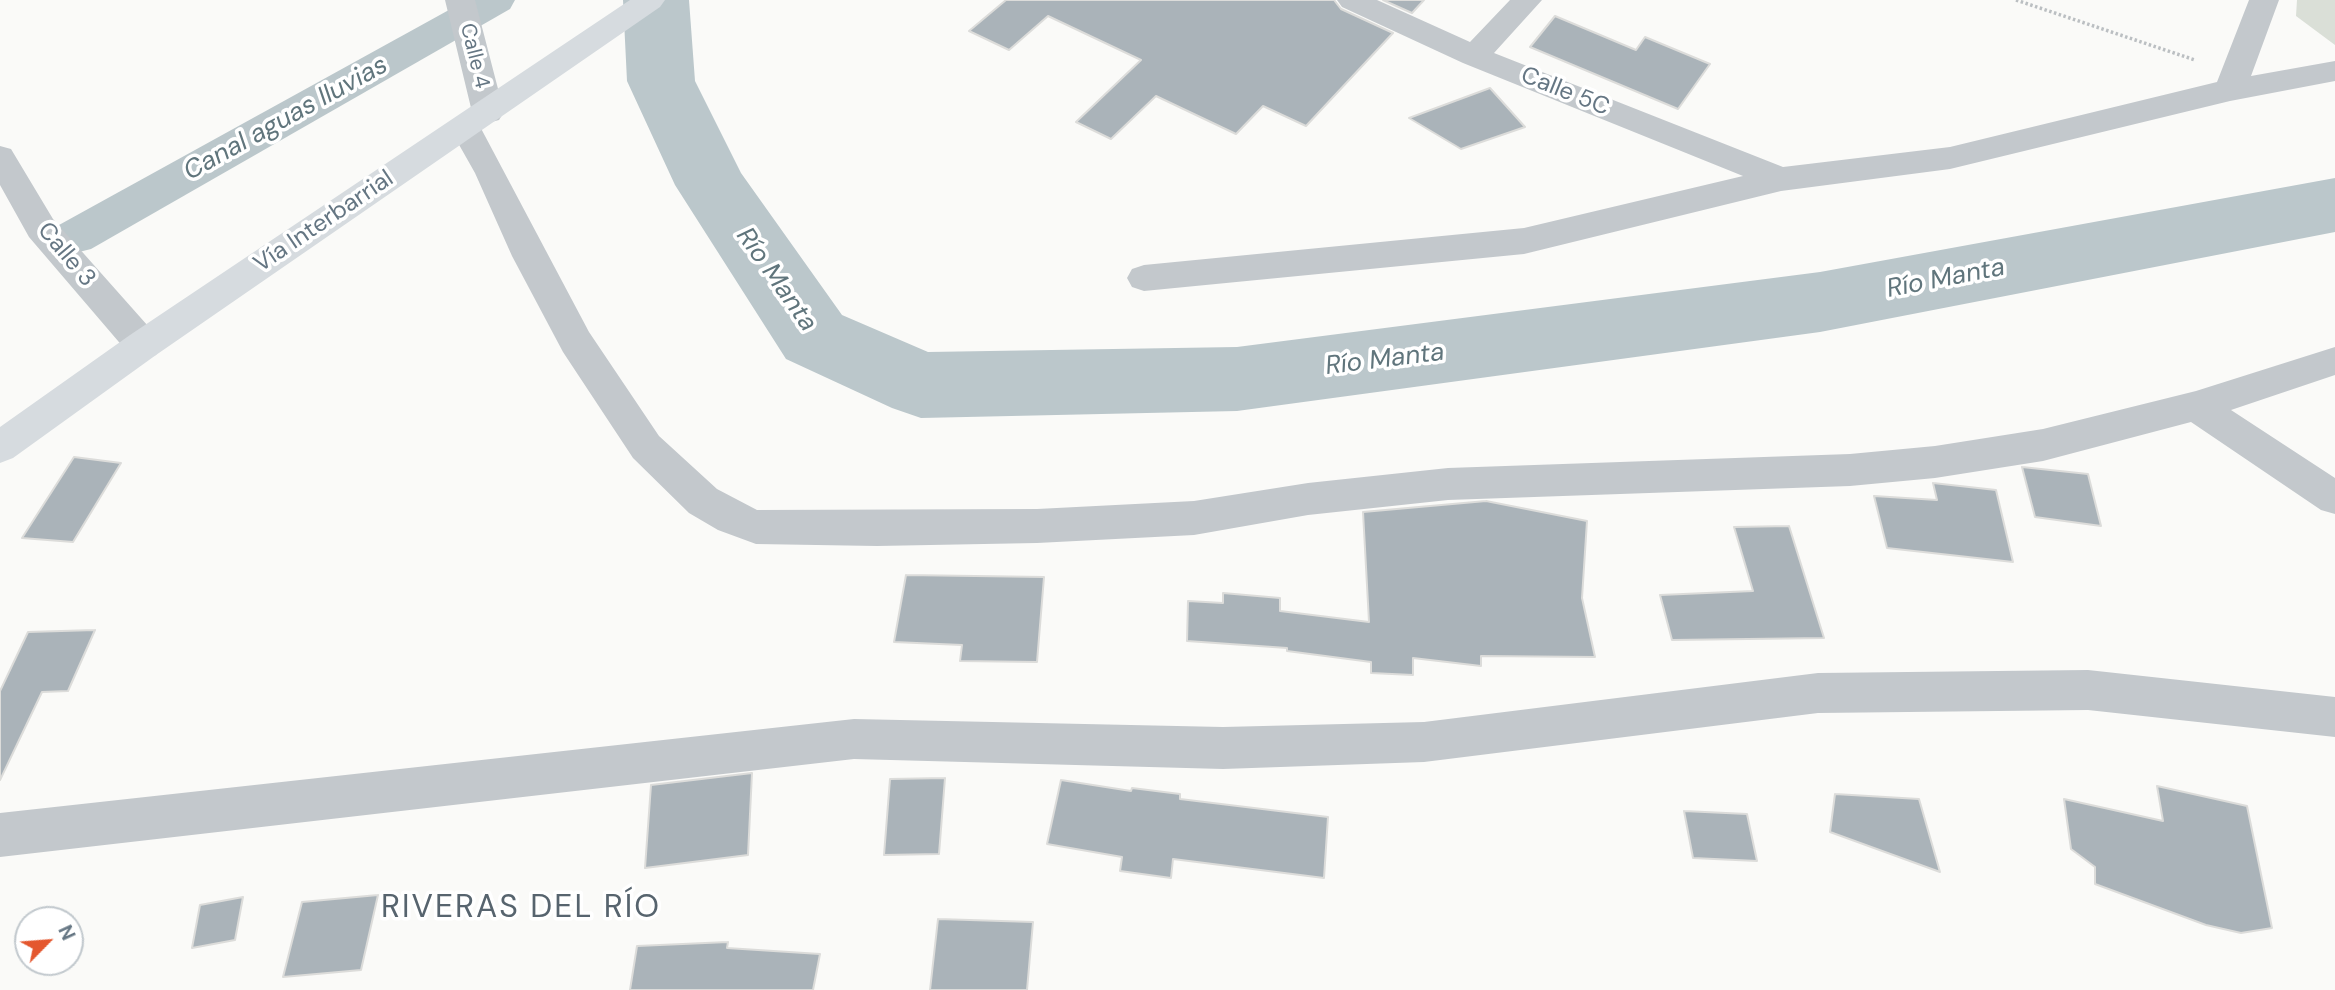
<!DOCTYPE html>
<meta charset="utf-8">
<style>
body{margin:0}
#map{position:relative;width:2335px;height:990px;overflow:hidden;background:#fafaf8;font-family:"DM Sans",sans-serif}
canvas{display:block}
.north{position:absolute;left:14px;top:906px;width:70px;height:70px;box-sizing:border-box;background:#fff;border:2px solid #c1c8cd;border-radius:50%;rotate:65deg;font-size:19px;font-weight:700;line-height:28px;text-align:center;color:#657683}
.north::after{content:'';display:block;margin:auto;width:24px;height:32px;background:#e4572e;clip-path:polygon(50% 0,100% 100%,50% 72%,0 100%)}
</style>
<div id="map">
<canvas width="2335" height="990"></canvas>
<div class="north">N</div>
</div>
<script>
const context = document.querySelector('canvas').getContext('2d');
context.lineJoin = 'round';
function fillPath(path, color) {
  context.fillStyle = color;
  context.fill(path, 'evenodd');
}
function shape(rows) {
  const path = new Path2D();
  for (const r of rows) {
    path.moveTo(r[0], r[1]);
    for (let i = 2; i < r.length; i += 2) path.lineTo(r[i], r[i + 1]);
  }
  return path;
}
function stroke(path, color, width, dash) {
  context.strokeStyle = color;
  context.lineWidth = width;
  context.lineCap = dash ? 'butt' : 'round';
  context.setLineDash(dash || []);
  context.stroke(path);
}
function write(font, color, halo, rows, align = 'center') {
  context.font = font + ' "DM Sans",sans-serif';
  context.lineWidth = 7;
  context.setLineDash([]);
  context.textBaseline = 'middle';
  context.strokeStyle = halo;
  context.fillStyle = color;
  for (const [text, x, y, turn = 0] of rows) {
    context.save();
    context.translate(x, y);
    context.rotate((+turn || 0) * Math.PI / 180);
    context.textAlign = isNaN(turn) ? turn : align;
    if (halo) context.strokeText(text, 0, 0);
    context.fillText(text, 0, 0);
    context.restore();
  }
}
const green = shape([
 [2297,0,2335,0,2335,45,2296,16]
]);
const canal = shape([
 [467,0,515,0,510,9,91,249,75,253,59,249,53,237,59,225,467,0]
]);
const river = shape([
 [623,0,689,0,695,81,741,173,842,315,928,352,1237,347,1820,272,2335,178,2335,232,1820,332,1237,411,921,418,892,408,786,359,675,185,627,81,623,0]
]);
const building = shape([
 [1006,0,1334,0,1341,9,1393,33,1306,126,1263,106,1236,134,1156,96,1111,139,1076,122,1141,60,1048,16,1009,50,969,31,1006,0],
 [1383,0,1424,0,1412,13,1383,0],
 [1555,16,1636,50,1645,37,1710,64,1678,109,1530,47,1555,16],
 [1490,88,1525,127,1461,149,1409,118,1490,88],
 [74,457,121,463,73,542,22,538,74,457],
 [2022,467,2088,474,2101,526,2035,517,2022,467],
 [1933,483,1996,490,2013,562,1887,548,1874,496,1937,500,1933,483],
 [1486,501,1587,521,1582,598,1595,657,1481,656,1481,666,1413,658,1413,675,1371,673,1371,662,1287,651,1287,648,1187,641,1188,601,1223,603,1223,593,1280,598,1280,611,1369,622,1363,512,1486,501],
 [1789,526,1824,638,1672,640,1660,595,1753,591,1734,527,1789,526],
 [906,575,1044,577,1037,662,960,661,962,645,894,642,906,575],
 [95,630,68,691,42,692,0,780,0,691,28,632,95,630],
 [752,773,748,855,645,868,651,785,752,773],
 [945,778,939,854,884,855,890,779,945,778],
 [1061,780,1131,791,1132,788,1180,794,1180,799,1328,817,1324,878,1173,859,1171,878,1120,871,1122,857,1047,844,1061,780],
 [2157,786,2247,806,2272,928,2241,933,2206,925,2095,884,2095,867,2071,849,2064,799,2163,821,2157,786],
 [1835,794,1919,799,1940,872,1830,832,1835,794],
 [1684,811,1747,814,1757,861,1693,858,1684,811],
 [378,895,361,970,283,977,302,902,378,895],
 [243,897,235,940,192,948,200,905,243,897],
 [938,919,1033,922,1027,990,930,990,938,919],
 [728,942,727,948,820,954,813,990,630,990,637,946,728,942]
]);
const path = shape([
 [2016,0,2195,60]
]);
const minor = shape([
 [445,0,475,0,504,112,499,120,488,123,477,120,472,112,445,0],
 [1337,0,1377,0,1470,42,1510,0,1542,0,1494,53,1783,167,1950,147,2217,82,2249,0,2279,0,2251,76,2335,61,2335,81,2230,101,1950,169,1781,191,1524,254,1144,291,1132,287,1127,278,1132,269,1144,265,1524,228,1743,176,1463,63,1342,7,1337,0],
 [465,116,476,119,589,332,659,436,717,489,757,510,1037,509,1194,501,1308,483,1448,468,1850,454,1935,446,2043,429,2196,391,2335,347,2335,375,2231,410,2335,478,2335,514,2321,510,2191,422,2043,461,1935,478,1850,486,1448,500,1308,515,1194,535,1037,543,877,546,756,544,718,530,689,513,633,458,563,352,512,256,475,173,449,127,454,119,465,116],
 [0,146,11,149,53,219,156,335,161,345,156,355,143,359,130,355,29,237,0,185,0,146],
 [2088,670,2335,697,2335,737,2088,710,1818,713,1424,762,1223,769,854,759,0,857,0,813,854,719,1223,727,1424,722,1818,673,2088,670]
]);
const major = shape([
 [630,0,665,0,660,7,156,355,13,458,0,463,0,427,130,335,630,0]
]);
const farStreetnames = [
 ["Calle 4",474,56,76]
];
const streetNames = [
 ["Calle 5C",1565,92,22],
 ["Vía Interbarrial",324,222,-34],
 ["Calle 3",66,255,50]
];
const waterNames = [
 ["Canal aguas lluvias",286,119,-29],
 ["Río Manta",1946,279,-11],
 ["Río Manta",776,280,55],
 ["Río Manta",1385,360,-7]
];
const nearNeighbourhoodnames = [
 ["RIVERAS DEL RÍO",521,909]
];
fillPath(green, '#dadfd7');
fillPath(canal, '#bbc7cb');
fillPath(river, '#bbc7cb');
fillPath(building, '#aab3b9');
stroke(building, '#dcdcda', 2);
stroke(path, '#bbbfc2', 3.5, [2.5, 2.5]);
fillPath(minor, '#c3c8cc');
fillPath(major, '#d6dbdf');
write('21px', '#657683', '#fff', farStreetnames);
write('24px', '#657683', '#fff', streetNames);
write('italic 26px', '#60757c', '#fff', waterNames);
context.letterSpacing = '2px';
write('32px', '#57646e', '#fff', nearNeighbourhoodnames);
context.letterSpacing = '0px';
</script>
